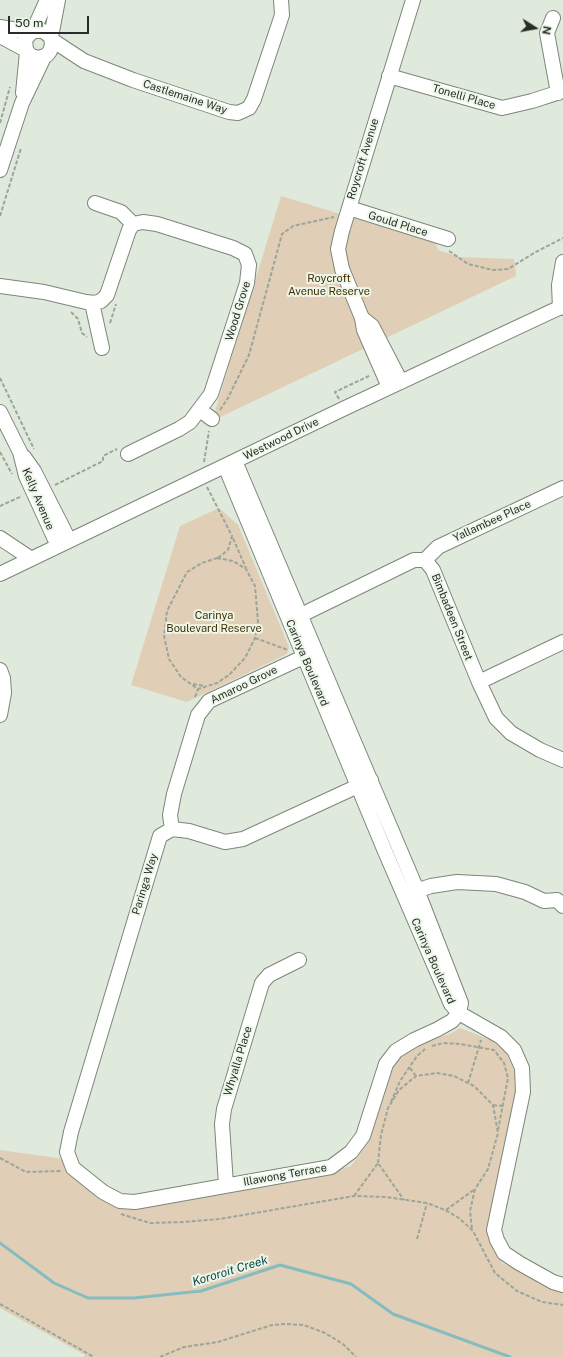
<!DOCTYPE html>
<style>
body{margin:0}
#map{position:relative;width:563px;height:1357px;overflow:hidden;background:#dfeadc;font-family:"Public Sans",sans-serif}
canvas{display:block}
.north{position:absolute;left:515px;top:8px;width:40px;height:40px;-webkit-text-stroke:3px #ecf7e9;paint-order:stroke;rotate:101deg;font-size:11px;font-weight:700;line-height:16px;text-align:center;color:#282d27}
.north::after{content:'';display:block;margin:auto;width:14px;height:18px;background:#282d27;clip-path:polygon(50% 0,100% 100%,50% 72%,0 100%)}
.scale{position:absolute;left:8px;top:16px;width:81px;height:18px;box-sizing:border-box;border:2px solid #282d27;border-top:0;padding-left:5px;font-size:12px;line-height:14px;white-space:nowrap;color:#282d27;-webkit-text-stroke:3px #ecf7e9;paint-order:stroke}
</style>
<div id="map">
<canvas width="563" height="1357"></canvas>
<div class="north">N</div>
<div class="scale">50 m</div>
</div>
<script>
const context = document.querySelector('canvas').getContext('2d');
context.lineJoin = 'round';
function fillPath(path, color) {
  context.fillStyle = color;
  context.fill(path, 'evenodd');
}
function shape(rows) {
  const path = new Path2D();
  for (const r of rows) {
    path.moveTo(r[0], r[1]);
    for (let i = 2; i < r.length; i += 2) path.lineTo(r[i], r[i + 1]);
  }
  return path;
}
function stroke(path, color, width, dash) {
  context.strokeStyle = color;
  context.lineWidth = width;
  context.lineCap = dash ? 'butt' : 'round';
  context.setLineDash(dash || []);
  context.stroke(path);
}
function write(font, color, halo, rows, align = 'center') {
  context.font = font + ' "Public Sans",sans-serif';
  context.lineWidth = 4;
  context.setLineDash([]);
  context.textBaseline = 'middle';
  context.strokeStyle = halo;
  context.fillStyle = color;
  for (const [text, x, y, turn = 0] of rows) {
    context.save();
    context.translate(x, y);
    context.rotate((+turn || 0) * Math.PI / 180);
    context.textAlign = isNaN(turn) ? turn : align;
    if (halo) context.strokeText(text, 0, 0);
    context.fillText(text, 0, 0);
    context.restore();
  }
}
const green = shape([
 [281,196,436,243,438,250,460,257,514,259,516,276,212,421],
 [219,508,238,525,289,647,287,654,187,702,131,685,180,526],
 [460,1028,493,1041,506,1053,517,1078,514,1103,487,1225,491,1244,502,1263,555,1288,563,1290,563,1357,84,1357,85,1355,0,1308,0,1150,64,1159,64,1168,81,1182,131,1208,311,1178,351,1166,367,1144,381,1094,396,1061,420,1043,450,1034]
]);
const stream = shape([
 [0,1243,54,1283,88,1298,134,1298,201,1291,280,1265,351,1284,393,1314,510,1357]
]);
const path = shape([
 [0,123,10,87],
 [0,216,21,148],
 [449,251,468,264,493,270,508,269,534,253,563,238],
 [71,312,78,319,82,333,87,337],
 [110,323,116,304],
 [0,378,34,449],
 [339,399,335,392,371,375],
 [220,410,228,398,249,355,282,234,293,226,334,217],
 [0,452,12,474],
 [204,462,209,431],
 [55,485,103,461,103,456,117,449],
 [207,487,232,536],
 [0,506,22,496],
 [217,558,233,561,246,569,255,586,258,622,255,638,245,658,229,675,217,683,198,689,181,677,169,659,164,636,167,611,187,572,202,563,217,558],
 [218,558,228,550,232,536,246,568],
 [255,638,288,650],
 [193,684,205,686],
 [195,697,198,689],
 [432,1046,443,1043,460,1044,494,1050,504,1063,508,1078,498,1130],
 [410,1068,416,1076],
 [468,1083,481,1040],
 [391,1102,400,1081,417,1056,425,1049],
 [493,1105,503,1106],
 [0,1158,26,1172,61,1171],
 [378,1163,381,1135,388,1108,399,1090,416,1076,437,1073,454,1076,474,1086,493,1105,498,1133,488,1169,475,1189],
 [354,1196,378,1163,404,1200],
 [446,1210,475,1189,470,1211,472,1230],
 [121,1214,150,1223,184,1222,220,1219,354,1196,386,1197,427,1203,445,1210,459,1218,473,1231,495,1273,517,1291,542,1302,563,1305],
 [417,1239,427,1203],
 [0,1304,94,1357],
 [160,1357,184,1347,218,1342,272,1325,285,1324,304,1325,325,1333,343,1344,356,1357]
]);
const minor = shape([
 [553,18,547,33,558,93],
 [0,27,30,32],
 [33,31,47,0],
 [0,36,26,50],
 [51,37,43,31,33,31,25,39,26,50,31,56,39,58,47,55,50,51,52,45,51,37,58,0],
 [52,40,84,61,133,80,229,112,238,113,249,108,254,99,282,15,281,0],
 [389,76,502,108,532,101,563,91],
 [23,93,27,52],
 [0,170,22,103,44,57],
 [95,203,121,212,133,224],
 [349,208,448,239],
 [0,286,44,292,86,302,95,303,101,301,107,295,129,230,133,224,143,222,157,224,233,248,245,254,249,265,247,283,211,394,190,422,179,429,128,454],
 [92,303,102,348],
 [560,308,559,285,563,262],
 [362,318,372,326,401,382],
 [389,387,364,330,362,318,342,269,338,249,342,231,413,0],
 [200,410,212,419],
 [0,412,20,452,26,476,58,546],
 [24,457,34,471,69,540],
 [235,461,417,890,461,1003,459,1013],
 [225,466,384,849,451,1004,459,1013],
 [0,538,30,558],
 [425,560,438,547,563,488],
 [0,574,343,409,563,306],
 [293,619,414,560,425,560,433,570,479,682,496,718,511,733,540,750,563,760],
 [0,670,3,678,4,693,0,715],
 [479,682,563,642],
 [371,780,243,839,225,842,189,831,172,829,160,836,71,1132,67,1152,73,1168,103,1192,120,1201,135,1202,331,1167,351,1152,363,1136,386,1064,396,1051,414,1040,438,1029,452,1021,459,1013,501,1037,514,1050,522,1068,523,1092,494,1230,497,1240,504,1253,519,1263,553,1282,563,1285],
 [172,829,170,815,174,794,198,715,209,701,312,653],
 [410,893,431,886,457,882,496,884,525,892,544,901,557,900,563,906],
 [226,1185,222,1124,224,1109,262,983,269,975,299,960]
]);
const streetNames = [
 ["Castlemaine Way",185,97,18],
 ["Tonelli Place",464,97,16],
 ["Roycroft Avenue",363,159,-73],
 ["Gould Place",398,224,17],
 ["Wood Grove",238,311,-73],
 ["Westwood Drive",281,439,-26],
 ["Kelly Avenue",38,499,67],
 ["Yallambee Place",492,521,-25],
 ["Bimbadeen Street",452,617,68],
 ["Carinya Boulevard",307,663,67],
 ["Amaroo Grove",244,685,-26],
 ["Paringa Way",145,884,-73],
 ["Carinya Boulevard",433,961,66],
 ["Whyalla Place",238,1061,-73],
 ["Illawong Terrace",285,1175,-10]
];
const parkNames = [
 ["Roycroft",329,279],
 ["Avenue Reserve",329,292],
 ["Carinya",214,616],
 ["Boulevard Reserve",214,629]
];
const waterNames = [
 ["Kororoit Creek",230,1271,-17]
];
fillPath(green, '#e0cfb6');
stroke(stream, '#85bcbf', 3);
stroke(minor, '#7c8679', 16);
stroke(path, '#9ca59a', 2, [4, 2]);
stroke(minor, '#fff', 14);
write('11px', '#282d27', '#ecf7e9', streetNames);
write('11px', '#472e00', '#ecf7e9', parkNames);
write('italic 12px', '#134648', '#ecf7e9', waterNames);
</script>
